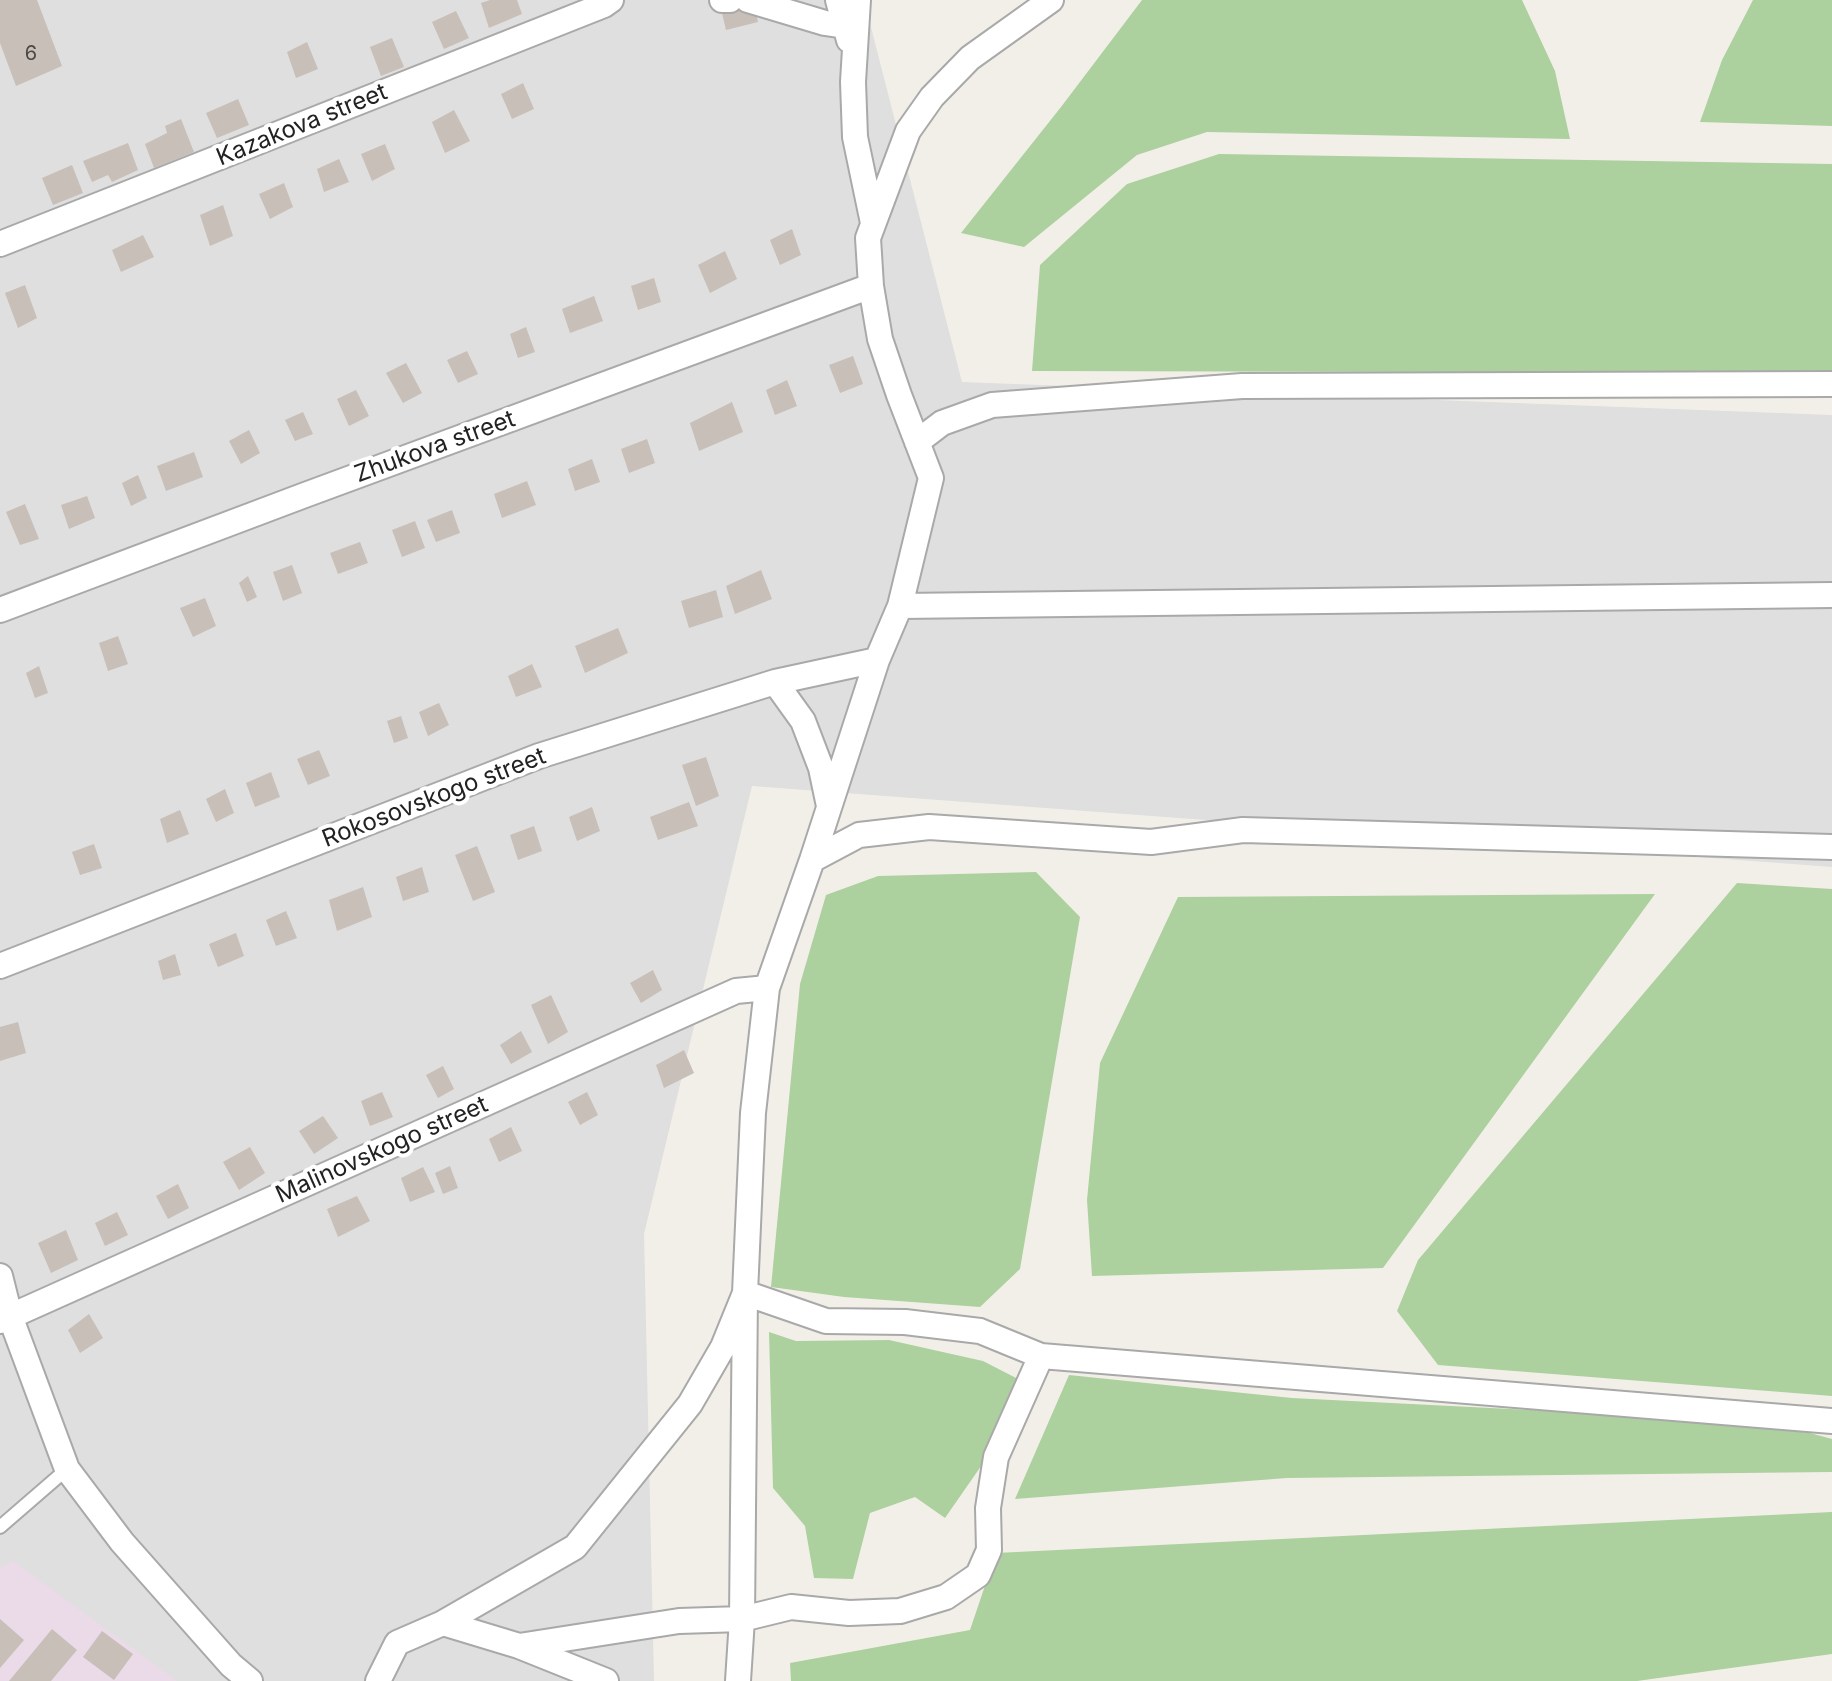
<!DOCTYPE html>
<style>
body{margin:0}
canvas{display:block;background:#f2efe9}
</style>
<canvas width="1832" height="1681"></canvas>
<script>
const context = document.querySelector('canvas').getContext('2d');
context.lineJoin = 'round';
function fillPath(path, color) {
  context.fillStyle = color;
  context.fill(path, 'evenodd');
}
function shape(rows) {
  const path = new Path2D();
  for (const r of rows) {
    path.moveTo(r[0], r[1]);
    for (let i = 2; i < r.length; i += 2) path.lineTo(r[i], r[i + 1]);
  }
  return path;
}
function stroke(path, color, width, dash) {
  context.strokeStyle = color;
  context.lineWidth = width;
  context.lineCap = dash ? 'butt' : 'round';
  context.setLineDash(dash || []);
  context.stroke(path);
}
function write(font, color, halo, rows, align = 'center') {
  context.font = font + ' Inter,sans-serif';
  context.lineWidth = 8;
  context.setLineDash([]);
  context.textBaseline = 'middle';
  context.strokeStyle = halo;
  context.fillStyle = color;
  for (const [text, x, y, turn = 0] of rows) {
    context.save();
    context.translate(x, y);
    context.rotate((+turn || 0) * Math.PI / 180);
    context.textAlign = isNaN(turn) ? turn : align;
    if (halo) context.strokeText(text, 0, 0);
    context.fillText(text, 0, 0);
    context.restore();
  }
}
const residential = shape([
 [0,0,864,0,962,382,1832,415,1832,867,752,786,644,1234,654,1681,0,1681]
]);
const industrial = shape([
 [13,1561,177,1681,0,1681,0,1568]
]);
const forest = shape([
 [1142,0,1522,0,1555,71,1570,139,1207,132,1137,155,1024,247,961,233,1061,107],
 [1753,0,1832,0,1832,126,1700,122,1722,60],
 [1219,154,1832,164,1832,373,1032,371,1040,265,1127,184],
 [1036,872,1080,917,1020,1269,980,1307,844,1297,771,1287,800,984,826,895,878,876],
 [1737,883,1832,889,1832,1396,1438,1365,1397,1311,1418,1260],
 [1655,894,1383,1268,1092,1276,1087,1200,1100,1063,1178,897],
 [769,1332,796,1341,889,1340,983,1361,1020,1380,1027,1400,945,1518,915,1497,870,1513,853,1579,814,1578,805,1526,773,1488],
 [1069,1375,1292,1398,1650,1416,1810,1433,1832,1439,1832,1472,1287,1478,1015,1499],
 [1832,1512,1832,1654,1637,1681,791,1681,790,1663,970,1630,996,1553]
]);
const building = shape([
 [0,0,37,0,62,66,16,86,0,43],
 [490,0,517,0,522,14,489,28,481,3],
 [754,3,758,22,726,30,722,13],
 [456,11,469,38,444,49,432,22],
 [392,38,404,67,381,76,370,47],
 [307,42,318,69,296,78,287,52],
 [523,83,534,109,512,119,501,94],
 [238,99,249,125,217,138,206,113],
 [454,110,470,141,445,153,432,122],
 [181,119,194,152,154,168,145,144,167,133,165,126],
 [128,143,138,170,112,182,108,175,92,182,83,161],
 [385,144,395,169,372,181,361,154],
 [339,159,349,182,324,192,317,169],
 [72,165,83,193,53,205,42,178],
 [284,183,293,207,270,219,259,194],
 [223,205,233,236,210,246,200,215],
 [792,229,801,255,780,265,770,240],
 [143,235,154,257,121,272,112,250],
 [725,251,737,279,710,293,698,265],
 [654,278,661,302,638,310,631,286],
 [25,285,37,318,18,328,5,293],
 [594,296,603,321,570,333,562,309],
 [526,327,535,352,518,358,510,334],
 [467,351,478,374,458,383,447,360],
 [853,356,863,384,840,393,829,365],
 [406,363,422,393,403,403,386,373],
 [787,380,797,406,775,415,766,390],
 [356,390,369,416,349,426,337,399],
 [732,402,743,432,699,451,690,423],
 [303,412,313,434,295,441,285,420],
 [249,430,260,453,241,464,229,441],
 [647,439,655,463,629,473,621,449],
 [194,452,203,477,166,491,157,466],
 [592,459,600,482,575,491,568,469],
 [138,475,147,498,131,506,122,483],
 [527,481,536,505,502,518,494,494],
 [87,496,95,518,69,529,61,505],
 [25,504,39,539,20,545,6,512],
 [452,510,460,533,436,542,427,520],
 [415,521,425,548,402,557,392,530],
 [360,542,368,563,338,574,330,553],
 [292,565,302,593,283,601,273,572],
 [761,570,772,599,735,614,726,586],
 [248,576,257,597,247,602,239,583],
 [716,590,723,617,689,628,681,601],
 [205,598,216,626,193,637,180,608],
 [618,628,628,653,585,673,575,646],
 [118,636,128,664,108,671,99,643],
 [532,664,542,687,516,697,508,676],
 [39,666,48,693,35,698,26,673],
 [439,703,449,725,428,736,419,712],
 [401,716,408,738,394,743,387,721],
 [319,750,330,776,308,785,297,759],
 [706,757,719,796,696,806,682,765],
 [271,772,280,797,255,807,246,783],
 [225,789,234,813,216,822,206,799],
 [689,802,698,826,658,840,650,817],
 [592,807,600,831,577,841,569,817],
 [180,810,189,834,167,843,160,819],
 [534,826,542,851,518,860,510,835],
 [94,844,102,868,80,875,72,852],
 [477,846,495,892,473,901,455,855],
 [422,867,429,892,403,901,396,877],
 [363,887,372,917,337,931,329,900],
 [286,911,297,938,276,946,266,920],
 [236,933,244,956,218,967,209,944],
 [175,954,181,975,163,980,158,961],
 [653,970,662,990,641,1003,630,983],
 [551,995,568,1032,548,1044,531,1005],
 [18,1022,26,1053,0,1061,0,1027],
 [521,1031,532,1052,511,1064,500,1045],
 [684,1050,694,1073,664,1088,656,1065],
 [443,1066,454,1089,438,1098,426,1075],
 [382,1092,393,1117,370,1126,361,1101],
 [587,1092,598,1115,580,1125,568,1102],
 [323,1116,338,1138,314,1154,299,1131],
 [511,1127,522,1151,499,1162,489,1139],
 [250,1147,265,1173,239,1190,223,1162],
 [450,1166,458,1188,443,1194,435,1173],
 [423,1167,435,1192,410,1202,401,1178],
 [178,1184,189,1208,168,1219,156,1196],
 [357,1196,370,1221,338,1237,327,1209],
 [117,1212,128,1235,105,1246,95,1223],
 [66,1230,78,1260,51,1273,38,1243],
 [89,1314,103,1338,80,1353,68,1330],
 [0,1619,24,1640,0,1668],
 [52,1629,77,1650,51,1681,9,1681],
 [102,1631,133,1654,114,1680,83,1657]
]);
const lane = shape([
 [0,1527,67,1469]
]);
const street = shape([
 [722,0,730,0],
 [748,0,825,23,845,26],
 [838,0,849,40],
 [858,0,853,82,855,137,873,223],
 [0,244,604,5,611,0],
 [917,442,942,423,992,405,1242,386,1832,384],
 [900,606,1832,595],
 [0,610,305,495,871,286],
 [775,682,803,721,821,768,829,806],
 [812,860,859,835,929,827,1151,842,1243,830,1832,847],
 [0,966,539,756,775,682,877,660],
 [0,1276,10,1316,67,1469,122,1542,231,1665,250,1681],
 [0,1321,736,991,767,988],
 [443,1623,575,1547,690,1404,723,1347,745,1293,826,1321,905,1322,980,1331,1041,1356],
 [519,1646,679,1621,742,1619,791,1607,849,1613,900,1611,946,1597,978,1575,989,1550,988,1508,996,1457,1041,1356,1832,1421],
 [378,1681,397,1643,443,1623,519,1646,606,1681],
 [738,1681,742,1619,745,1293,753,1113,767,988,812,860,877,660,900,606,931,478,899,395,880,339,871,286,868,238,908,131,932,97,970,58,1051,0]
]);
const numberNames = [
 ["6",31,54]
];
const streetNames = [
 ["Kazakova street",302,125,-22],
 ["Zhukova street",435,447,-20],
 ["Rokosovskogo street",434,798,-21],
 ["Malinovskogo street",382,1150,-24]
];
fillPath(residential, '#e0dfdf');
fillPath(industrial, '#ebdbe8');
fillPath(forest, '#add19e');
fillPath(building, '#c7bfb8');
stroke(lane, '#a9a9a9', 16);
stroke(street, '#a9a9a9', 28);
stroke(lane, '#fff', 12);
stroke(street, '#fff', 24);
write('20px', '#4b4948', null, numberNames);
write('24px', '#222', '#fff', streetNames);
</script>
